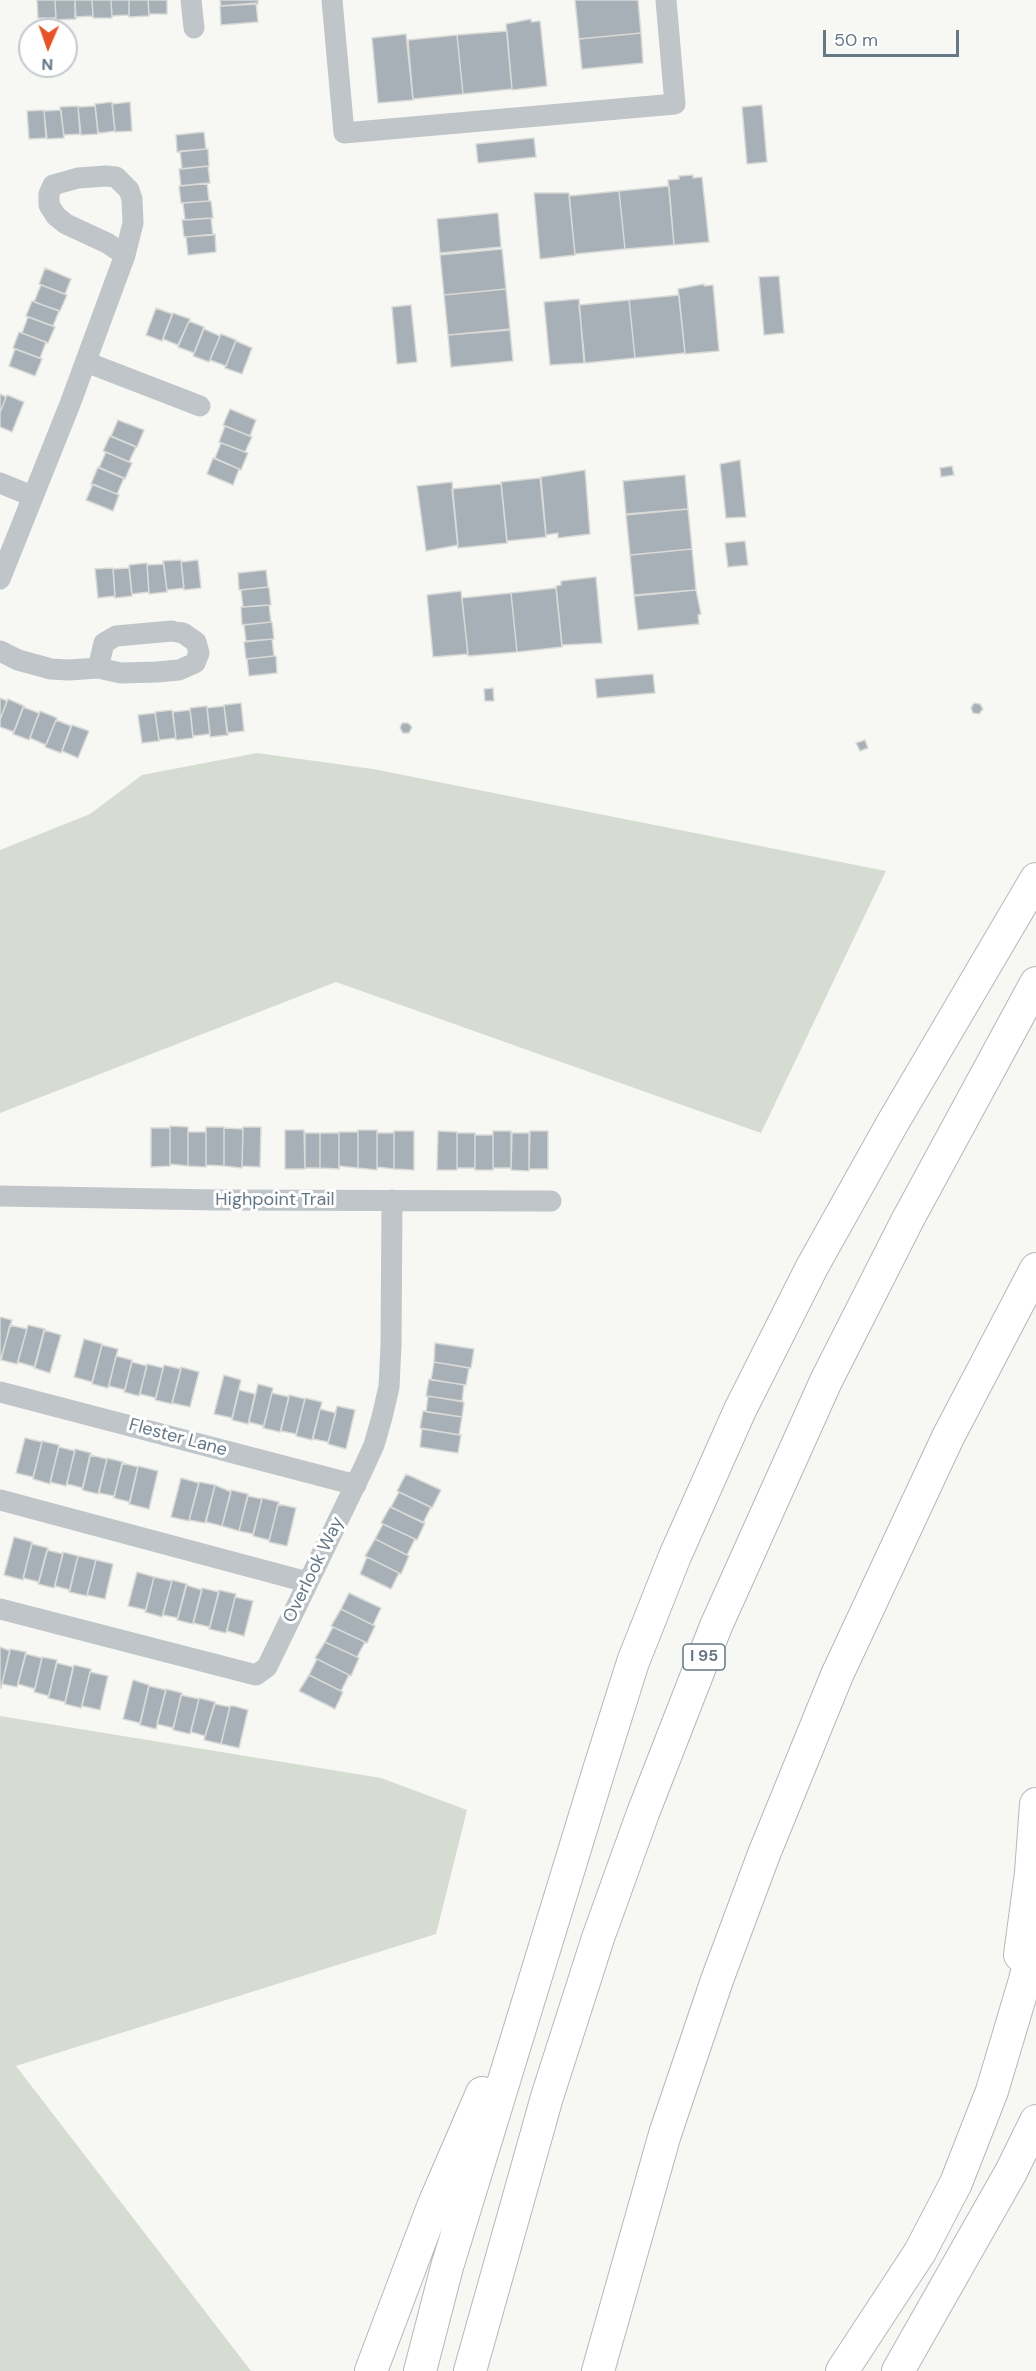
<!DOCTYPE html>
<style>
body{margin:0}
#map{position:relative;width:1036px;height:2371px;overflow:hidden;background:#f7f7f4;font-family:"DM Sans",sans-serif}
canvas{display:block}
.north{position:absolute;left:18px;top:18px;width:60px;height:60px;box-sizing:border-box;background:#fff;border:2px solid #c2c9cf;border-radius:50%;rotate:182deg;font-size:16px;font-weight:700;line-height:24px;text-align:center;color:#667786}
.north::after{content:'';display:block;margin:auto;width:21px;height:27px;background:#e55326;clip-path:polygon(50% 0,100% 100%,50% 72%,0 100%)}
.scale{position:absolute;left:823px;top:30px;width:136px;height:27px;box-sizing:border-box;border:3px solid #667786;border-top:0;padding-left:8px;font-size:18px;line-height:21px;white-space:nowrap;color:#667786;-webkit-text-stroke:4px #fff;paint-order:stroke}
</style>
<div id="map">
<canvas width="1036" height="2371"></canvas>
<div class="north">N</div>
<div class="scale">50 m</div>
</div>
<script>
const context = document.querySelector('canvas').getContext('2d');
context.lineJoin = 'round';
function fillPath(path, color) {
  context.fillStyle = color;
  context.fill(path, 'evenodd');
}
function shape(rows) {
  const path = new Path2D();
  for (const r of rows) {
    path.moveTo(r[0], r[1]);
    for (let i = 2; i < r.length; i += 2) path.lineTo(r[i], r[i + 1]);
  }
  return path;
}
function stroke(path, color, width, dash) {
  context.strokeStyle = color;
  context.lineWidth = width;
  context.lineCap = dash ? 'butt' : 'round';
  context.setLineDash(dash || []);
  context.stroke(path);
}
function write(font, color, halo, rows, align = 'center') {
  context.font = font + ' "DM Sans",sans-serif';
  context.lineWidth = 6;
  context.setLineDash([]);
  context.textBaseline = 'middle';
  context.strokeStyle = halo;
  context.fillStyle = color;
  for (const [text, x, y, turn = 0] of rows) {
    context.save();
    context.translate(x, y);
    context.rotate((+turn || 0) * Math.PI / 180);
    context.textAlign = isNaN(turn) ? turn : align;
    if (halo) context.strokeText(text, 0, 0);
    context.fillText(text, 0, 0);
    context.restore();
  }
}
const green = shape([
 [257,753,373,769,886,871,761,1133,336,982,0,1113,0,850,90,814,142,775],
 [0,1716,381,1778,467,1810,436,1934,16,2066,251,2371,0,2371]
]);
const building = shape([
 [37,0,55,0,56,18,38,18,37,0],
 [55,0,75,0,76,19,56,20,55,0],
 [75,0,92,0,93,16,75,17,75,0],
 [92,0,111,0,112,18,93,18,92,0],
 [111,0,129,0,129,15,112,16,111,0],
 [129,0,148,0,149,16,129,17,129,0],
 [148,0,167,0,167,14,149,14,148,0],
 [220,0,258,0,258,4,221,6,220,0],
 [575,0,638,0,641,33,579,39,575,0],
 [256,3,258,22,221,25,220,6,256,3],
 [531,19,531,22,540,21,547,86,512,90,506,24,531,19],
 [507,31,512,89,463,94,457,35,507,31],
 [641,33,643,63,582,69,579,39,641,33],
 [406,34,413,100,378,103,372,38,406,34],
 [457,35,463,94,413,99,408,40,457,35],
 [112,102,115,131,101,133,98,132,95,104,112,102],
 [130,102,132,131,115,132,112,104,130,102],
 [762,105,767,162,747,164,742,107,762,105],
 [78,106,80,134,64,135,60,107,78,106],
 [95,106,98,134,81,135,78,107,95,106],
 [44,110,46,138,29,139,27,111,44,110],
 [61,110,64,138,47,139,44,111,61,110],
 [204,132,206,149,177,152,176,135,204,132],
 [534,138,536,157,478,163,476,144,534,138],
 [206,149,208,149,209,166,182,169,180,151,206,149],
 [208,166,210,183,181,186,179,169,208,166],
 [693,175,693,178,702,177,709,242,674,245,668,180,679,179,679,176,693,175],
 [207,183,209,201,181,203,179,186,207,183],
 [669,186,674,245,625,249,619,191,669,186],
 [619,191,625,249,575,254,569,196,619,191],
 [534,193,569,193,575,255,540,259,534,193],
 [209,201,211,201,213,218,185,220,183,203,209,201],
 [498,213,501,247,440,253,437,219,498,213],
 [211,218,213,235,184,237,182,220,211,218],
 [215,234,216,252,188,255,186,237,215,234],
 [502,249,506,289,444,295,440,255,502,249],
 [45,268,71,279,65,294,39,284,45,268],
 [779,276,784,333,764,335,759,277,779,276],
 [704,284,704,286,713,285,719,351,685,354,678,289,704,284],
 [41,285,67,295,60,311,34,302,41,285],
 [506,289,510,329,448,335,444,295,506,289],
 [679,295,685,353,635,358,629,300,679,295],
 [579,299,584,363,550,365,544,302,579,299],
 [629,300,635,358,585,363,579,305,629,300],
 [32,301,59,311,53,326,26,316,32,301],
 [411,305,417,362,397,364,392,307,411,305],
 [156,308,172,314,162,341,146,335,156,308],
 [173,313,190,319,178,345,163,339,173,313],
 [28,317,55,327,48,343,22,333,28,317],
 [189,321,204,327,194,353,178,347,189,321],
 [204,329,220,336,209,362,193,356,204,329],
 [510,330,513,361,451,367,448,335,510,330],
 [19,332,46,342,40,358,13,348,19,332],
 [221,334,236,340,226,366,210,360,221,334],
 [236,341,252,348,242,374,225,368,236,341],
 [15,349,42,359,35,376,9,366,15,349],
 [0,394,6,397,0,413,0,394],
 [7,395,24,402,12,432,0,427,0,413,7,395],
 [230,409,256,420,250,436,223,425,230,409],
 [118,420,144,430,137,447,111,436,118,420],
 [225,426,252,437,245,452,219,442,225,426],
 [110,436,136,447,129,462,103,451,110,436],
 [221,443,248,453,241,470,215,458,221,443],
 [106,452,132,463,125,479,99,468,106,452],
 [213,458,239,469,233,485,207,474,213,458],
 [740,460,746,517,726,518,720,464,740,460],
 [952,466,954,475,941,477,940,468,952,466],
 [98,467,124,478,117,494,91,484,98,467],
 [585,470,590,534,558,538,558,533,546,535,541,477,585,470],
 [685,475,688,509,626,514,623,481,685,475],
 [540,478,546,537,507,541,501,482,540,478],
 [452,482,458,545,426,551,417,486,452,482],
 [93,484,119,495,113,511,86,500,93,484],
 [501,484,507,543,458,548,452,489,501,484],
 [688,509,692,549,630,555,626,515,688,509],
 [745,541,748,565,728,567,725,543,745,541],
 [692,549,696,590,634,595,630,555,692,549],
 [181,560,184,588,167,590,163,561,181,560],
 [198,560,201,588,184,590,181,562,198,560],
 [147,563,149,592,132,594,129,565,147,563],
 [164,564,167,592,149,594,147,565,164,564],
 [113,568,115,596,98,598,95,569,113,568],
 [129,568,132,596,115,598,113,569,129,568],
 [266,570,268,587,239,590,238,573,266,570],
 [596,577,602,643,562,645,556,586,561,585,561,581,596,577],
 [268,587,269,588,271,605,243,607,241,590,268,587],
 [556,588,562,647,517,652,511,593,556,588],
 [696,590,701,614,698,615,699,624,638,630,634,596,696,590],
 [461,591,468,654,433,657,427,595,461,591],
 [511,593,517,652,468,656,462,598,511,593],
 [269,605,271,622,242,625,241,607,269,605],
 [271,622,272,622,274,639,246,641,244,625,271,622],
 [272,639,274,656,246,659,244,642,272,639],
 [274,656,276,656,277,673,249,676,247,659,274,656],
 [653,674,655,693,597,698,595,679,653,674],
 [493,688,494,701,485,701,484,689,493,688],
 [0,698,7,701,0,720,0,698],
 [8,699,24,706,14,732,0,727,0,720,8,699],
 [241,703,244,731,227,733,224,705,241,703],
 [974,703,980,704,983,709,979,714,973,713,971,708,974,703],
 [207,706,210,734,193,736,190,708,207,706],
 [224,706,228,735,210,737,207,708,224,706],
 [23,707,39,713,29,740,13,734,23,707],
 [172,710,176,738,159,740,155,712,172,710],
 [190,710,193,738,176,740,173,712,190,710],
 [40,711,57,718,46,745,30,738,40,711],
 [155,713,159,741,142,743,138,715,155,713],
 [56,720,71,726,61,753,45,747,56,720],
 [402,723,408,723,412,727,409,733,403,733,400,728,402,723],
 [72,725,89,731,78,758,62,751,72,725],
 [865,740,868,748,860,751,856,743,865,740],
 [170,1126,188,1127,188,1166,170,1164,170,1126],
 [206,1127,224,1127,224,1166,206,1165,206,1127],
 [243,1127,261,1127,260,1167,242,1166,243,1127],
 [151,1128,170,1128,170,1166,151,1167,151,1128],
 [224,1128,243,1129,242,1168,224,1166,224,1128],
 [285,1130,304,1130,305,1169,285,1169,285,1130],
 [358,1130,377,1130,377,1170,358,1168,358,1130],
 [394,1131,414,1131,414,1170,394,1169,394,1131],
 [438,1131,457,1132,457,1170,437,1170,438,1131],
 [493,1131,511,1131,511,1168,493,1168,493,1131],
 [530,1131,548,1131,548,1169,529,1169,530,1131],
 [188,1132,206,1132,206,1167,188,1166,188,1132],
 [339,1132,358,1132,358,1168,339,1166,339,1132],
 [305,1133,320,1133,320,1168,305,1168,305,1133],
 [320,1133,339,1133,339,1169,320,1168,320,1133],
 [377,1133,394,1133,394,1169,377,1167,377,1133],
 [457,1133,475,1133,475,1168,457,1168,457,1133],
 [512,1133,529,1133,529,1171,511,1170,512,1133],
 [475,1135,493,1135,493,1170,475,1170,475,1135],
 [0,1317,12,1320,1,1358,0,1358,0,1317],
 [10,1325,27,1329,17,1364,1,1360,10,1325],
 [28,1325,45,1329,35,1367,18,1362,28,1325],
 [44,1330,61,1335,50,1373,34,1368,44,1330],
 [84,1339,102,1344,92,1382,74,1377,84,1339],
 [435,1343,474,1349,471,1368,434,1362,435,1343],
 [102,1345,118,1349,108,1388,92,1384,102,1345],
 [116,1356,132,1360,125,1390,109,1386,116,1356],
 [132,1362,147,1366,139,1396,124,1392,132,1362],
 [434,1362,469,1368,466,1385,431,1380,434,1362],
 [147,1364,163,1368,156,1398,140,1394,147,1364],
 [164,1365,181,1369,172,1404,155,1400,164,1365],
 [181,1367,199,1372,190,1407,172,1403,181,1367],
 [224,1375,241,1380,232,1418,214,1414,224,1375],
 [429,1379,464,1385,462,1401,426,1396,429,1379],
 [258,1384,273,1388,264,1426,249,1422,258,1384],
 [239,1390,255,1394,248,1424,232,1420,239,1390],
 [272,1393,289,1397,280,1432,263,1428,272,1393],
 [289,1395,305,1399,296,1434,281,1431,289,1395],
 [428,1396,464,1402,462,1417,426,1412,428,1396],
 [305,1398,322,1402,312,1440,296,1436,305,1398],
 [337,1406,355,1410,346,1449,328,1444,337,1406],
 [320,1409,336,1413,328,1442,313,1439,320,1409],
 [423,1411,462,1417,459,1435,420,1428,423,1411],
 [422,1429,461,1435,458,1453,420,1447,422,1429],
 [25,1438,42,1442,33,1477,16,1473,25,1438],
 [42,1441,59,1445,50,1484,33,1479,42,1441],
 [59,1447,75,1451,66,1486,50,1482,59,1447],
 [75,1449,91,1453,83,1488,67,1484,75,1449],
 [90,1455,107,1459,98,1494,82,1490,90,1455],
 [107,1458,123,1462,114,1496,99,1493,107,1458],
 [122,1463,138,1467,130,1502,114,1498,122,1463],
 [138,1466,158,1471,149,1509,129,1504,138,1466],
 [406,1474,441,1490,432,1508,397,1491,406,1474],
 [181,1478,199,1483,189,1521,171,1517,181,1478],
 [199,1482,215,1485,205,1523,189,1520,199,1482],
 [215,1485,231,1492,222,1526,206,1522,215,1485],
 [231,1490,248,1494,239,1531,222,1526,231,1490],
 [399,1492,431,1507,423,1523,391,1507,399,1492],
 [248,1496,262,1499,253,1534,239,1531,248,1496],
 [262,1498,279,1502,269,1540,253,1536,262,1498],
 [278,1504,296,1508,287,1546,269,1542,278,1504],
 [390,1507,425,1523,417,1540,381,1523,390,1507],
 [383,1524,415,1539,407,1555,375,1539,383,1524],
 [14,1537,32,1542,23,1580,4,1575,14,1537],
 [375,1539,409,1556,401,1574,365,1556,375,1539],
 [32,1544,48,1548,39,1582,23,1578,32,1544],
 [47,1550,63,1554,54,1588,38,1584,47,1550],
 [63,1552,78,1556,70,1590,55,1586,63,1552],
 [78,1556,96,1560,87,1596,69,1592,78,1556],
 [367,1557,399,1573,391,1589,360,1574,367,1557],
 [96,1560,113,1564,105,1599,87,1595,96,1560],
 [137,1572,154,1577,146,1610,128,1606,137,1572],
 [154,1577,172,1581,162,1617,145,1612,154,1577],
 [172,1580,187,1584,178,1618,163,1615,172,1580],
 [186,1585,202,1590,193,1624,177,1620,186,1585],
 [202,1588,219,1592,210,1627,193,1623,202,1588],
 [219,1590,236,1594,226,1633,209,1629,219,1590],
 [349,1593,381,1608,373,1625,341,1609,349,1593],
 [235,1597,253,1601,244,1636,227,1631,235,1597],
 [341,1609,375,1626,367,1643,331,1626,341,1609],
 [333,1627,365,1642,357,1657,325,1642,333,1627],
 [325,1642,359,1658,351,1676,315,1658,325,1642],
 [0,1647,10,1651,1,1688,0,1688,0,1647],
 [10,1649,26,1652,17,1687,2,1684,10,1649],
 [26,1654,42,1658,35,1689,18,1684,26,1654],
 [42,1657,57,1660,49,1696,34,1692,42,1657],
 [317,1659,349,1675,341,1691,309,1675,317,1659],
 [57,1663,73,1667,65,1702,48,1698,57,1663],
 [74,1665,91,1669,81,1708,65,1704,74,1665],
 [90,1672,108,1676,100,1710,82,1706,90,1672],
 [309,1675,343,1692,335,1709,299,1691,309,1675],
 [133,1680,149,1685,140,1723,123,1719,133,1680],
 [149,1686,166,1690,156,1729,140,1725,149,1686],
 [166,1689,182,1693,173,1728,157,1724,166,1689],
 [181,1695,199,1699,190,1734,173,1730,181,1695],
 [199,1698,215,1702,205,1736,191,1732,199,1698],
 [215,1704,230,1707,221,1744,204,1740,215,1704],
 [234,1706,248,1710,239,1748,221,1744,230,1706,234,1706]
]);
const minor = shape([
 [191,0,194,28],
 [332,0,344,133,675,104,666,0],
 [106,176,116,177,129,190,132,199,133,223,125,255,107,243,66,224,56,216,49,205,49,194,53,185,78,178,106,176],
 [86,362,200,406],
 [0,483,32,496],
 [0,579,70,404,125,255],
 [172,631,183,633,196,642,199,653,195,663,179,670,157,672,121,673,98,668,104,643,116,636,172,631],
 [0,651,18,660,51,669,69,670,98,668],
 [0,1196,216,1200,551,1201],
 [0,1392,356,1485],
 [0,1500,307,1582],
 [0,1609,256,1675,267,1667,364,1467,374,1445,382,1417,389,1387,391,1345,392,1200]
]);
const highway = shape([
 [1020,1955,1031,1873,1036,1804],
 [371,2371,434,2204,482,2093],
 [420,2371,447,2267,599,1770,633,1662,675,1556,740,1410,812,1267,892,1124,1036,879],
 [470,2371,547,2097,598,1938,643,1813,716,1626,826,1381,907,1221,1036,983],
 [598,2371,665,2134,717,1980,764,1854,837,1675,948,1437,1036,1269],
 [842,2371,920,2252,956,2183,992,2091,1025,1980,1036,1934],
 [898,2371,1011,2172,1036,2121]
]);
const shields = [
 [704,1657,42]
];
const shieldNames = [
 ["I 95",704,1657]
];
const streetNames = [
 ["Highpoint Trail",275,1200],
 ["Flester Lane",178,1438,15],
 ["Overlook Way",314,1570,-64]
];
fillPath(green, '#d7dcd3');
fillPath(building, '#a7b0b6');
stroke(building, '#d9d9d7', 1.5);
stroke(highway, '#b4b8bb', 34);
stroke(minor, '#c0c5c9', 21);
stroke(highway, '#fff', 32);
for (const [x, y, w] of shields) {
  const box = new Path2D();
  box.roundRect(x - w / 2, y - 13, w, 26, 4.5);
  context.fillStyle = '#fff';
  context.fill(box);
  stroke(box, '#667786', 1.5);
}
write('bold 16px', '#667786', null, shieldNames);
write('18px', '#667786', '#fff', streetNames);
</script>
